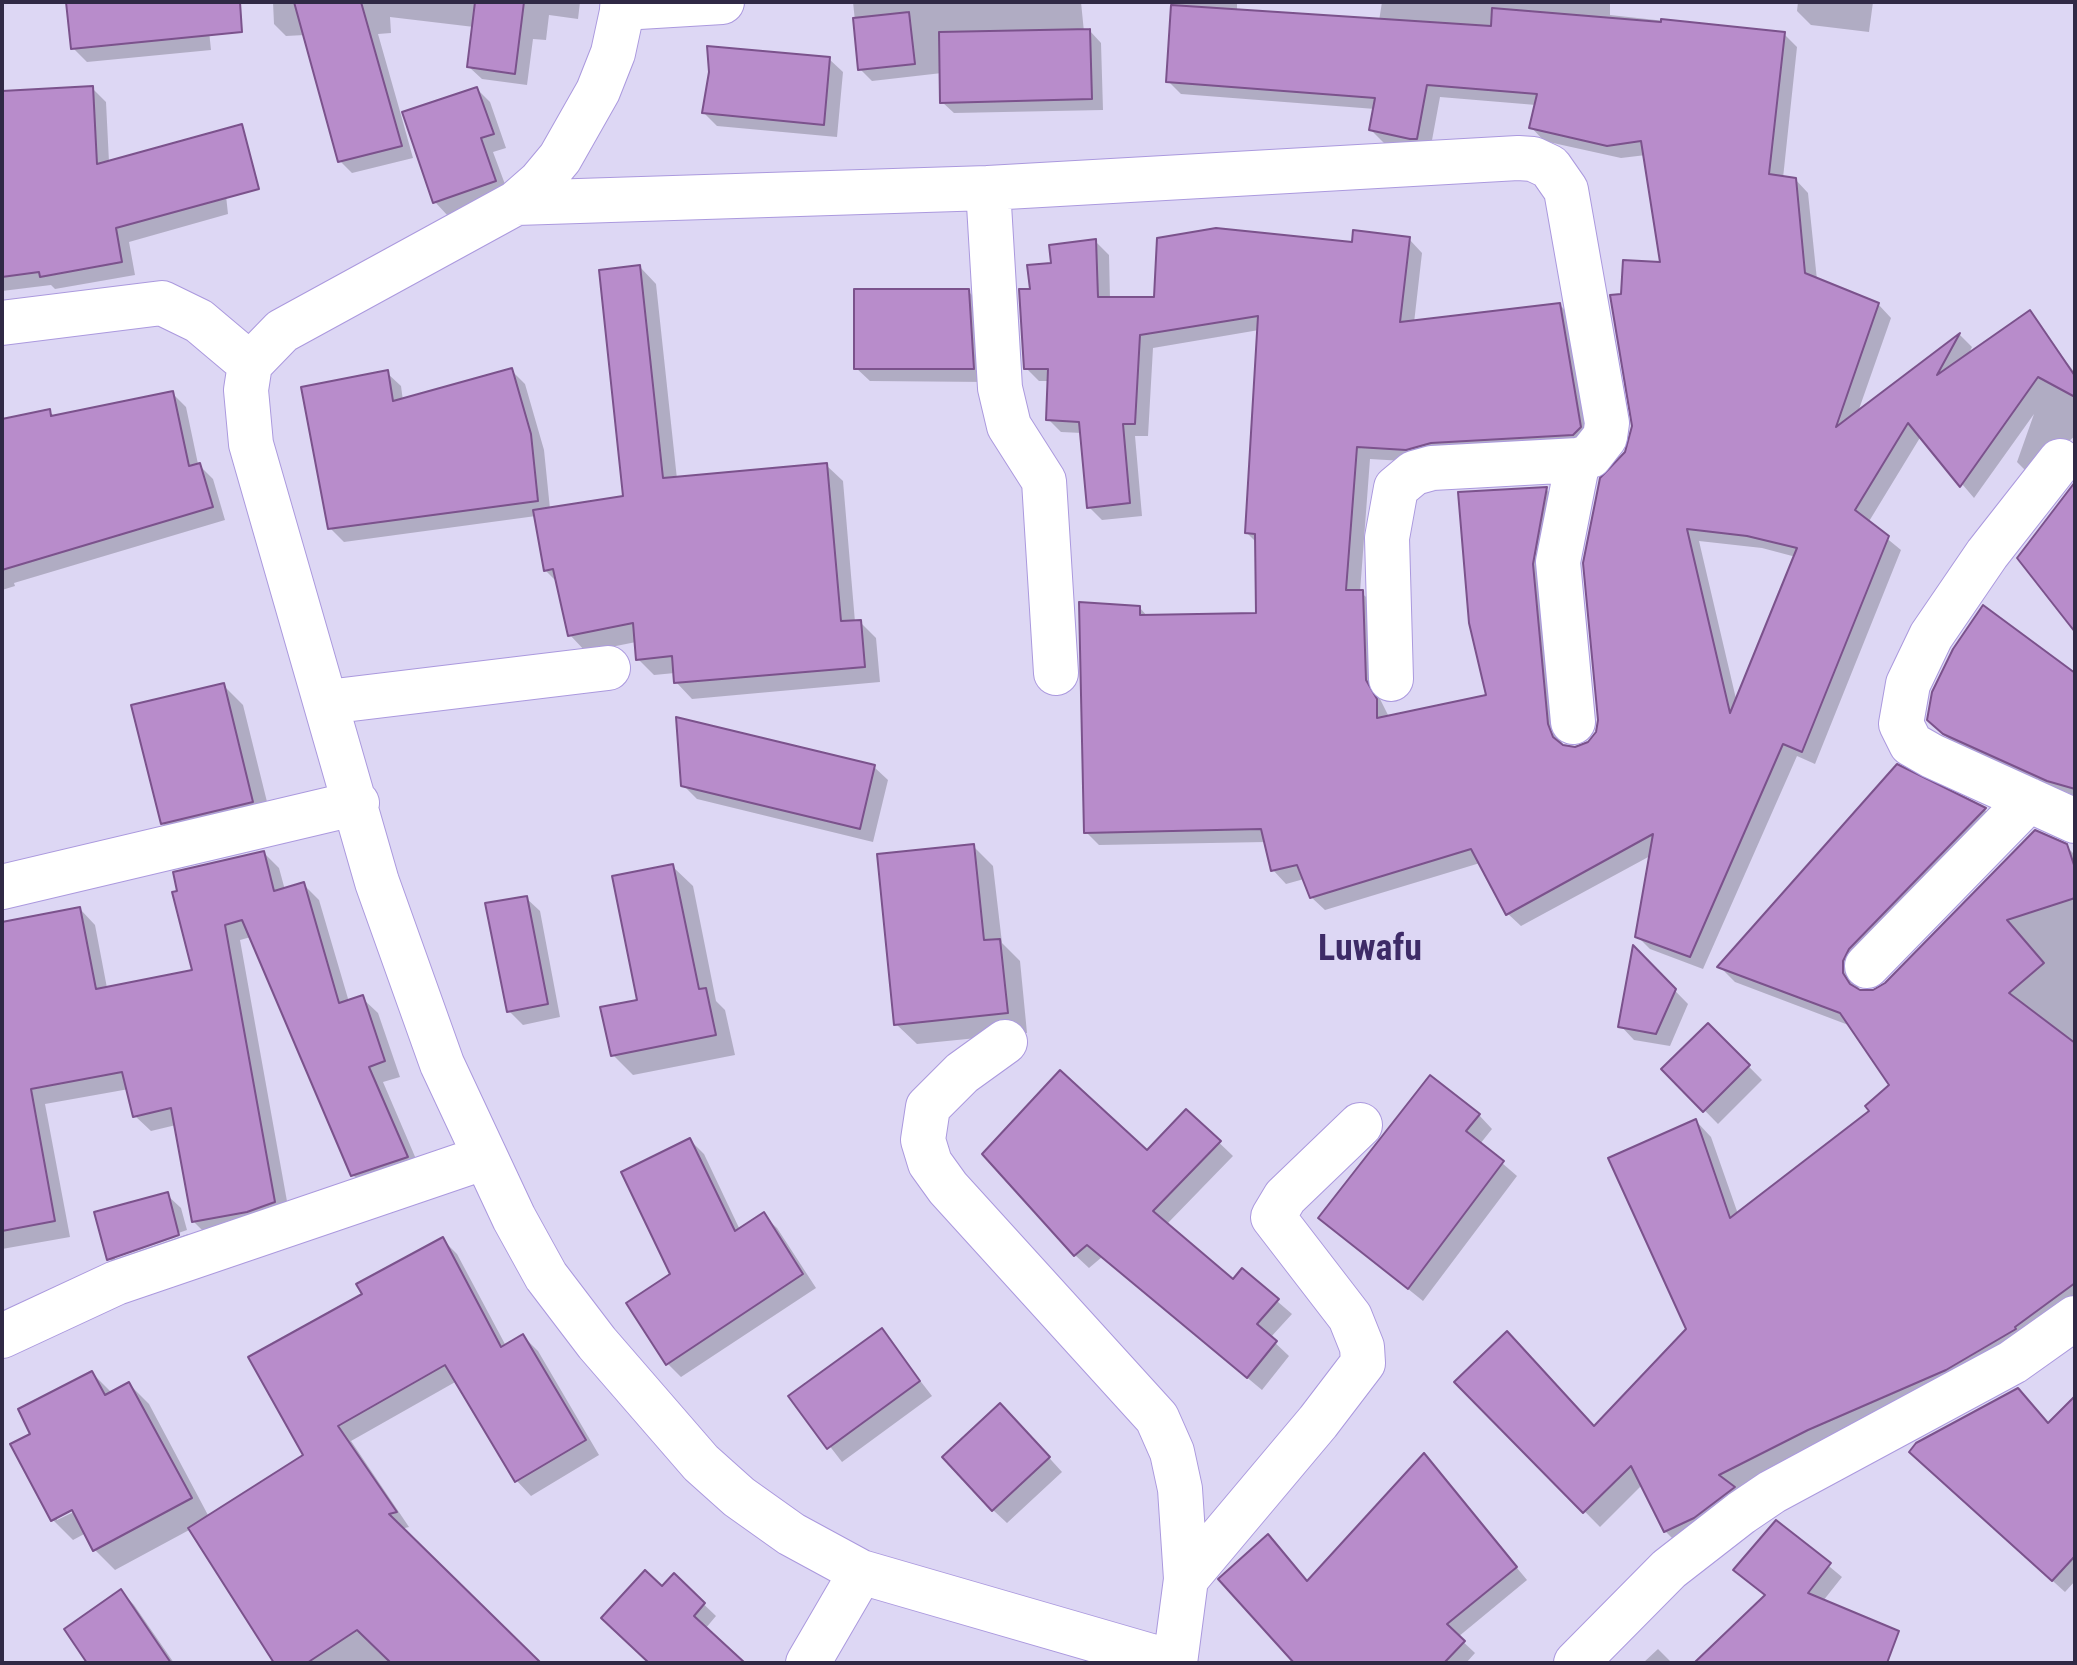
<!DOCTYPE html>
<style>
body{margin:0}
#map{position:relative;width:2077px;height:1665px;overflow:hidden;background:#ddd7f4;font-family:"Roboto Condensed",sans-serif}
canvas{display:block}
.frame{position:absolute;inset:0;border:4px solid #302945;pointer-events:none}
</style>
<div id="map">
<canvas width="2077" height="1665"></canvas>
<div class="frame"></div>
</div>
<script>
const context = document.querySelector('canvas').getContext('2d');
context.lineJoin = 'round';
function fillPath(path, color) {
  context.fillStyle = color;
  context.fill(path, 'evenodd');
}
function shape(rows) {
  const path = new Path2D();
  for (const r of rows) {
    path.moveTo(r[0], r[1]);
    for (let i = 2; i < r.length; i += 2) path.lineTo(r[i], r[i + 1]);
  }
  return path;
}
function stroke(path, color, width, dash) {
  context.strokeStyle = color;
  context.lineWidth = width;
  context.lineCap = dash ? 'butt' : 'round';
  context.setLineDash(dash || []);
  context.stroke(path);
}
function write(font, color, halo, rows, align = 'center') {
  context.font = font + ' "Roboto Condensed",sans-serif';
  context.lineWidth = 7;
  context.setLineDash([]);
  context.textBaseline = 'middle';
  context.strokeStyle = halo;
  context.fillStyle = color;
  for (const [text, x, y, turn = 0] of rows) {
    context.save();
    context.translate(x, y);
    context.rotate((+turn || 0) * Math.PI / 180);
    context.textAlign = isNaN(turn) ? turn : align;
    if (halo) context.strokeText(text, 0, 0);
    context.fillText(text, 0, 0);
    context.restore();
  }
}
const shadow = shape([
 [68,2,206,2,211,50,87,62,73,48],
 [273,2,580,2,578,19,549,15,546,40,533,39,527,85,482,79,469,67,474,27,390,17,391,33,378,34,401,115,477,89,490,102,506,148,493,152,509,195,448,216,435,202,404,114,401,115,413,158,352,173,340,161,305,35,286,36,274,24],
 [853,2,1081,2,1084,32,1090,31,1101,43,1103,110,954,113,942,102,942,73,872,81,860,69],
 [1171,2,1237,2,1237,12,1379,21,1382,2,1610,2,1610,15,1784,34,1797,47,1783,178,1795,179,1808,193,1817,280,1878,304,1891,318,1858,412,1960,335,1972,347,1967,357,2029,313,2075,373,2075,436,2029,474,2017,462,2034,414,1974,498,1921,436,1868,523,1901,550,1815,764,1797,756,1703,969,1650,949,1637,936,1652,855,1521,926,1507,913,1480,863,1325,910,1311,897,1304,879,1286,884,1273,870,1266,842,1099,845,1086,832,1140,608,1148,617,1258,615,1257,543,1247,533,1259,330,1153,348,1148,436,1135,436,1142,516,1102,520,1089,507,1082,433,1061,432,1048,419,1049,381,1039,381,1026,368,1033,291,1053,265,1096,242,1109,255,1110,299,1156,299,1354,244,1409,239,1422,253,1414,323,1560,305,1573,318,1593,440,1420,462,1370,459,1360,592,1376,605,1378,695,1389,717,1489,696,1546,489,1559,502,1560,739,1564,747,1576,749,1588,744,1597,734,1626,454,1634,426,1623,295,1662,264,1646,155,1621,158,1544,141,1531,127,1536,105,1440,97,1430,151,1424,151,1384,143,1371,130,1375,109,1181,94,1168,81],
 [1699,541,1762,548,1796,557,1737,703],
 [1798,2,1873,2,1869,32,1811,25,1797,11],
 [829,59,843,72,837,137,717,126,704,113],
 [92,88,106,102,109,162,221,149,228,214,129,242,135,275,55,289,51,285,2,291,2,93],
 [640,267,656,284,677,479,826,465,843,481,855,622,860,622,876,638,880,682,692,699,676,682,675,673,654,675,638,659,636,642,586,652,570,635,558,583,545,570,536,516,344,542,330,528,387,373,401,386,403,401,511,370,525,384,544,450,550,509,625,497],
 [968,291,982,305,987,382,870,381,856,368],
 [172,393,186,407,198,464,213,479,225,520,14,583,15,586,2,590,2,421,49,411,55,417],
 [2075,675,2075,796,1959,747,1943,734],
 [223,685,243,705,272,822,183,843,162,823],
 [874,767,888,780,873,842,697,799,683,785],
 [1897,767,1985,810,2000,825,1858,976,1859,992,1873,992,2066,846,2075,855,2075,1310,1735,1490,1749,1504,1681,1547,1665,1531,1642,1485,1600,1527,1457,1382,1595,1429,1688,1329,1696,1121,1711,1137,1738,1214,1872,1111,1892,1085,1851,1026,1735,982,1720,967],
 [973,846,993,866,1002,943,1020,961,1027,1033,917,1044,896,1024],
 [264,853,279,868,285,890,304,885,319,900,349,1002,362,998,378,1013,400,1077,383,1082,422,1173,368,1191,353,1175,251,937,240,940,290,1218,209,1237,193,1221,176,1125,151,1131,135,1116,129,1089,45,1104,70,1237,2,1249,2,944,80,909,95,925,107,988,195,972],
 [672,866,693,886,716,1001,725,1010,735,1055,633,1075,613,1055,639,1002],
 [526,898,540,911,560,1017,523,1025,509,1011],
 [1634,949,1688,1004,1670,1046,1634,1040,1621,1026],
 [1708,1025,1762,1080,1718,1124,1664,1069],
 [1187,1112,1233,1156,1166,1225,1234,1281,1242,1271,1292,1314,1270,1338,1289,1356,1262,1390,1102,1257,1089,1268,1075,1255,1147,1152],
 [1479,1115,1492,1129,1480,1144,1517,1176,1423,1301,1320,1218],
 [690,1140,704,1154,740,1230,763,1215,777,1228,816,1288,681,1377,668,1364,673,1275],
 [167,1195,181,1208,187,1230,115,1255,115,1259,188,1234,192,1249,123,1272,109,1259],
 [443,1240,457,1254,506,1346,523,1336,538,1351,599,1455,531,1496,517,1481,457,1381,351,1441,409,1527,401,1529,538,1663,276,1663,191,1529,115,1570,95,1550,86,1533,73,1540,53,1520,33,1435,92,1373,112,1393,129,1384,149,1404,209,1517,305,1456,364,1295],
 [80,1504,82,1508,57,1520,57,1516],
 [881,1330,932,1396,842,1462,791,1396],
 [2075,1399,2075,1581,2065,1592,1923,1464,2049,1425],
 [1014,1419,1062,1472,1007,1523,993,1510],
 [1424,1456,1527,1580,1458,1637,1475,1653,1466,1663,1298,1663,1221,1580,1308,1583],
 [1776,1522,1842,1577,1823,1601,1848,1663,1697,1663,1767,1597,1736,1570],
 [674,1576,716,1616,705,1629,741,1663,651,1663,662,1589],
 [121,1591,134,1605,174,1663,89,1663],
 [1658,1649,1672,1663,1643,1663]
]);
const building = shape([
 [66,2,240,2,242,32,71,49,66,2],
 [294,2,361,2,402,146,338,162,294,2],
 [475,2,524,2,515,74,467,67,475,2],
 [1171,5,1491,26,1492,8,1661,22,1661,19,1785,32,1769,174,1796,178,1805,273,1879,303,1836,427,1960,333,1937,375,2030,310,2075,376,2075,397,2038,377,1960,487,1908,423,1855,510,1889,536,1802,752,1783,744,1690,957,1635,937,1653,834,1506,915,1471,849,1310,898,1297,865,1271,871,1261,829,1084,833,1079,602,1140,606,1140,615,1256,613,1255,534,1245,533,1258,316,1140,335,1135,424,1123,424,1130,503,1087,508,1079,422,1046,420,1048,369,1024,369,1019,289,1030,289,1027,265,1051,263,1049,245,1096,239,1098,297,1154,297,1157,238,1216,228,1352,242,1353,230,1410,237,1400,322,1560,303,1581,427,1573,435,1431,443,1406,450,1357,447,1346,590,1363,590,1366,680,1377,699,1377,718,1486,695,1469,623,1458,492,1547,487,1533,564,1548,724,1553,737,1563,745,1575,747,1588,742,1596,732,1598,720,1583,563,1600,478,1625,452,1632,426,1610,295,1621,294,1623,260,1660,262,1641,141,1607,146,1529,128,1537,94,1427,85,1417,139,1410,139,1369,130,1375,98,1166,82,1171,5],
 [1687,529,1747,536,1797,548,1730,713,1687,529],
 [909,12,915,64,858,70,853,18,909,12],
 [1090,29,1092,99,940,103,939,32,1090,29],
 [707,46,830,57,824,125,702,113,709,72,707,46],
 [93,86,97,164,242,124,259,189,116,228,122,262,40,277,39,272,2,277,2,91,93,86],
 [477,87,494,134,481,138,496,181,433,203,402,112,477,87],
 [640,265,663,478,827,463,841,621,861,620,865,667,674,683,672,656,636,660,633,623,568,636,553,569,544,571,533,510,623,496,599,270,640,265],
 [854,289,969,289,974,369,854,369,854,289],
 [512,368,531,434,538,501,328,529,301,387,388,370,393,401,512,368],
 [173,391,189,466,200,463,213,507,2,570,2,419,50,409,51,416,173,391],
 [2075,482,2075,632,2017,558,2075,482],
 [1983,605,2075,673,2075,789,2047,781,1943,734,1927,720,1932,692,1953,649,1983,605],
 [224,683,253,802,161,824,131,705,224,683],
 [676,717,875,765,860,829,681,786,676,717],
 [1897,764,1986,808,1849,949,1843,961,1843,973,1850,984,1860,990,1873,990,1885,983,2035,830,2067,844,2075,868,2075,898,2007,920,2044,963,2009,993,2075,1043,2075,1283,2015,1327,2016,1329,1946,1370,1808,1430,1719,1475,1735,1487,1694,1518,1664,1532,1631,1466,1583,1513,1454,1382,1507,1331,1594,1426,1686,1329,1608,1158,1696,1119,1730,1218,1869,1111,1865,1106,1889,1085,1840,1013,1717,967,1897,764],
 [974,844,984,940,1000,939,1008,1013,894,1025,877,854,974,844],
 [264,851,274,891,304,882,339,1003,363,995,385,1061,369,1067,408,1157,351,1176,242,920,225,925,275,1202,247,1212,192,1222,171,1108,133,1117,122,1072,31,1089,55,1221,2,1231,2,922,80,907,96,989,192,970,172,892,177,891,173,872,264,851],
 [673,864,699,989,706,988,716,1035,611,1056,600,1007,637,1000,612,876,673,864],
 [527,896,548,1004,507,1012,485,903,527,896],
 [1633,945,1676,989,1656,1034,1618,1027,1633,945],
 [1708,1023,1750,1065,1703,1112,1661,1069,1708,1023],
 [1060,1070,1147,1150,1186,1109,1221,1141,1153,1211,1233,1279,1242,1268,1279,1299,1257,1324,1277,1341,1247,1378,1087,1245,1074,1256,982,1154,1060,1070],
 [1430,1075,1480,1114,1466,1131,1504,1161,1408,1289,1318,1218,1430,1075],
 [690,1138,735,1231,764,1212,803,1274,666,1365,626,1303,670,1274,621,1172,690,1138],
 [168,1192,179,1235,107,1260,94,1212,168,1192],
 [443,1237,501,1347,523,1334,586,1440,515,1482,445,1365,338,1426,397,1512,389,1514,541,1663,391,1663,357,1630,307,1663,274,1663,188,1528,303,1455,248,1357,362,1294,356,1284,443,1237],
 [882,1328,920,1381,827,1449,788,1396,882,1328],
 [92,1371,105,1395,129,1382,192,1498,93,1551,72,1510,51,1521,10,1444,30,1434,18,1409,92,1371],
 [2018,1388,2048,1423,2075,1396,2075,1556,2052,1581,1909,1452,1916,1443,2018,1388],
 [1000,1403,1050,1457,992,1511,942,1457,1000,1403],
 [1424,1453,1517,1567,1447,1624,1465,1641,1444,1663,1294,1663,1218,1579,1268,1534,1307,1581,1424,1453],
 [1776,1520,1831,1563,1808,1593,1899,1631,1887,1663,1694,1663,1765,1595,1733,1570,1776,1520],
 [645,1570,662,1586,674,1573,705,1603,694,1616,745,1663,649,1663,601,1618,645,1570],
 [121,1589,171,1663,87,1663,64,1629,121,1589]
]);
const minor = shape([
 [624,2,613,53,598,91,560,158,540,182,516,203,282,331,250,364,246,390,251,444,377,882,442,1064,514,1218,546,1276,597,1343,701,1463,739,1497,791,1534,861,1572,1175,1663],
 [622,8,722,2],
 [988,188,1000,388,1009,426,1044,481,1056,673],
 [516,203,988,188,1518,158,1533,159,1550,167,1566,190,1607,423,1605,437,1590,456,1578,460,1432,468,1414,473,1396,488,1387,538,1391,679],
 [2,323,162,303,199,321,250,364],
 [2060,461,1987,554,1931,636,1908,684,1901,724,1911,744,1932,756,2075,821],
 [327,702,608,668],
 [1573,722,1558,562,1578,460],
 [2,887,357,803],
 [1867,966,2029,800],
 [1005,1042,962,1073,928,1107,923,1140,930,1163,948,1188,1157,1418,1172,1452,1180,1489,1186,1579,1175,1663],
 [2,1336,116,1283,483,1158],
 [1186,1579,1318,1422,1363,1363,1362,1347,1350,1317,1273,1217,1285,1197,1360,1125],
 [808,1663,861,1572],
 [1576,1663,1669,1569,1741,1513,1772,1492,2013,1362,2075,1318]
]);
const districtNames = [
 ["Luwafu",1370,951]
];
fillPath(shadow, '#0003');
fillPath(building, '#b88ccb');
stroke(building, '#7b528c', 2);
stroke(minor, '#ab99de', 46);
stroke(minor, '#fff', 44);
write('bold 36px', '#3e2b67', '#ddd7f4', districtNames);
</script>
